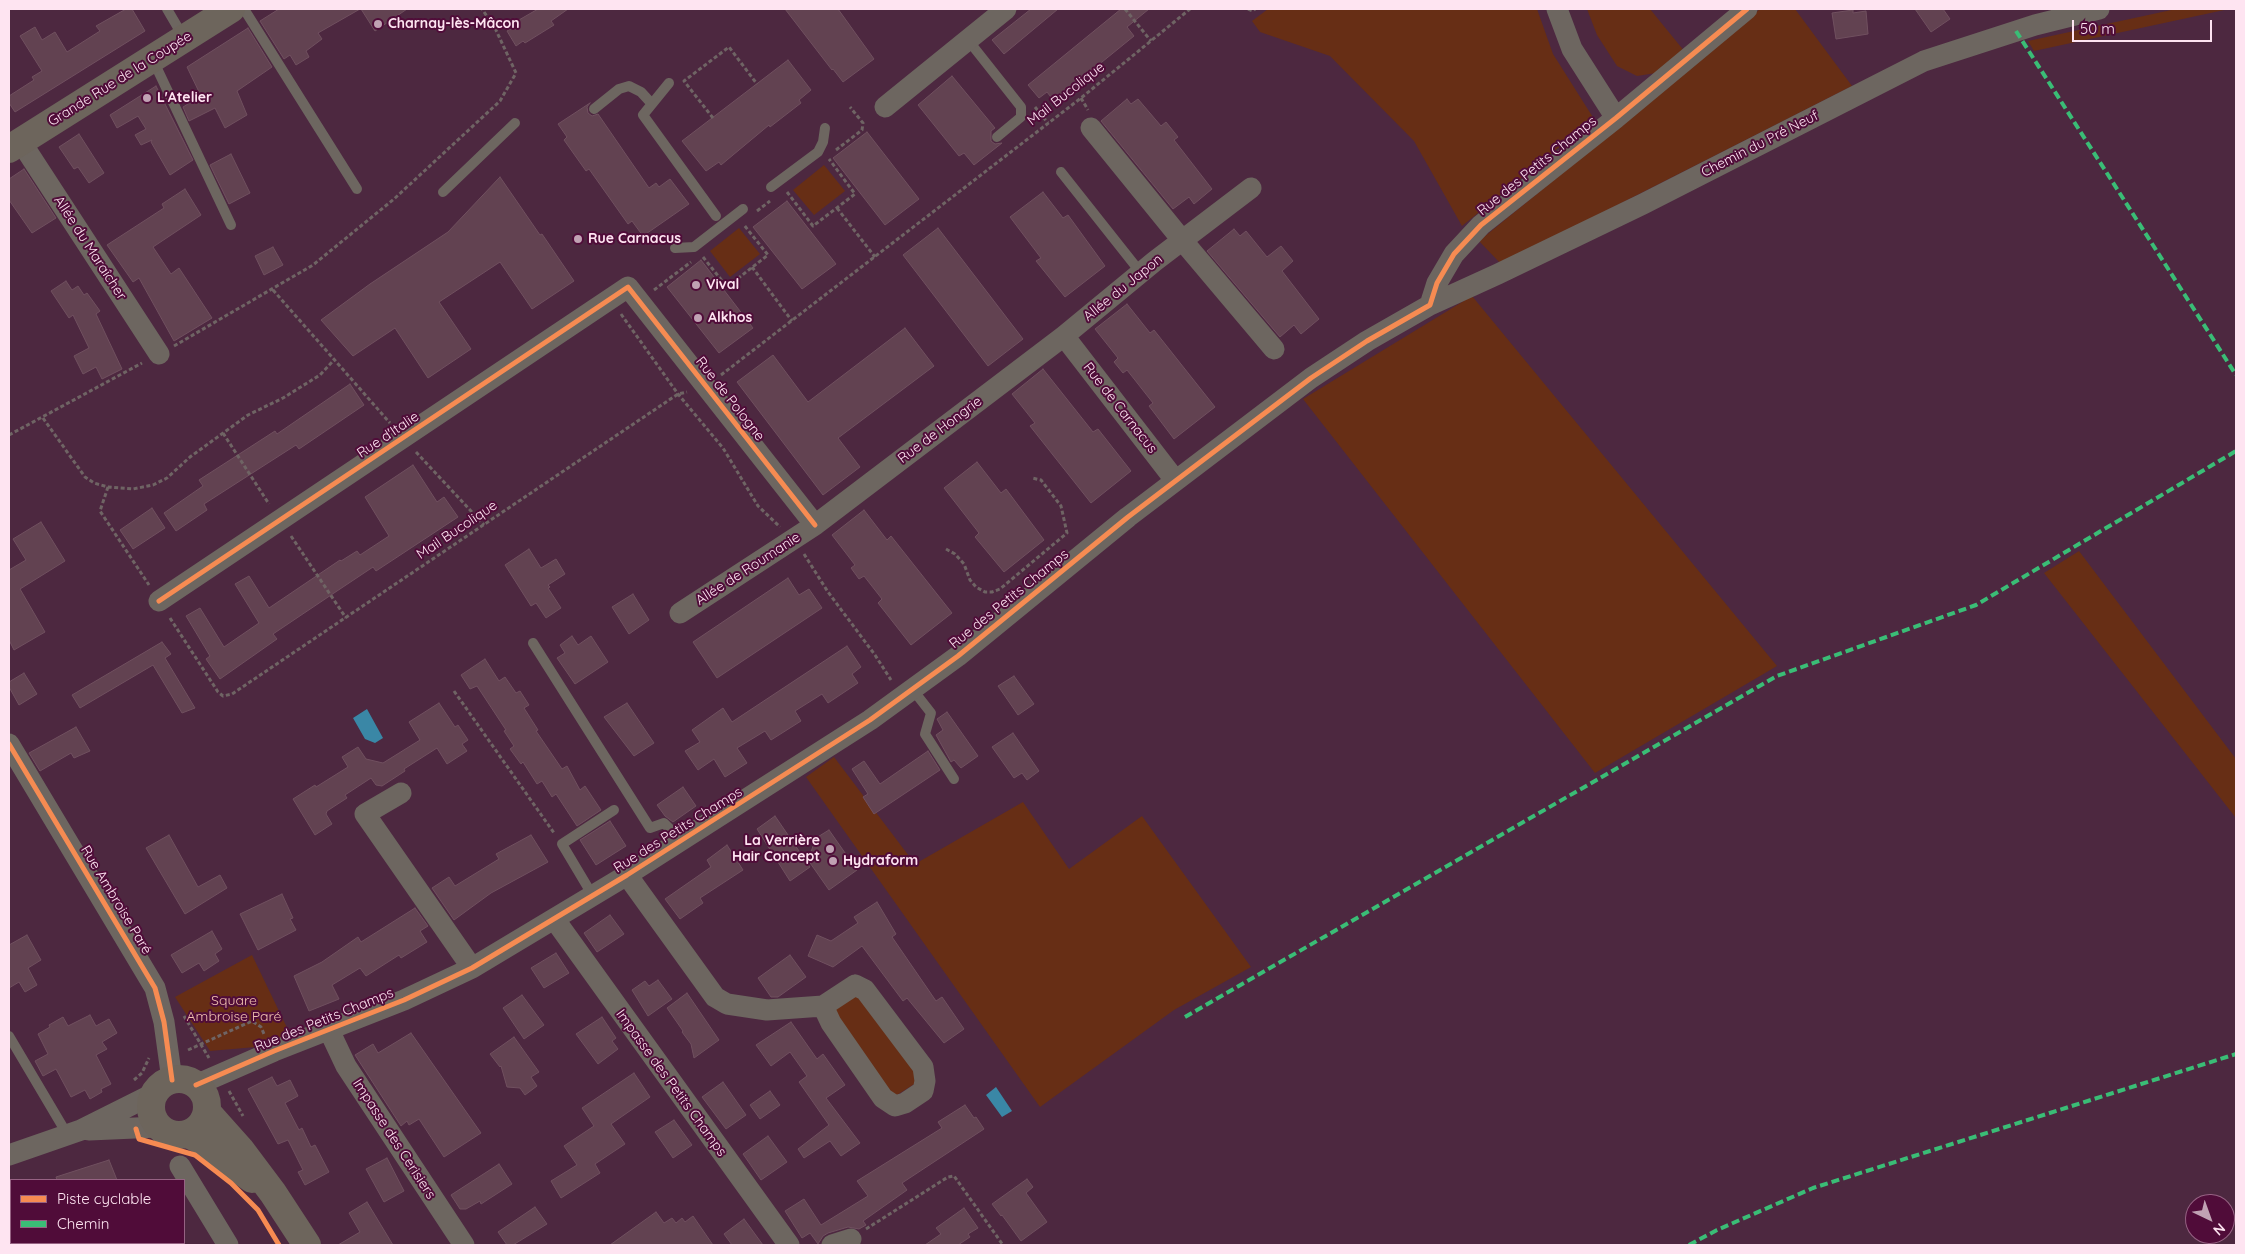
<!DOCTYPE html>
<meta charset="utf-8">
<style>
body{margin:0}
#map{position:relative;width:2245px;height:1254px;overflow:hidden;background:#4d2840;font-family:Quicksand,sans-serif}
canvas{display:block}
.frame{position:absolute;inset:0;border:10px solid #fee4f1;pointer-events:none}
.legend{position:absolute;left:10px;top:1179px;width:175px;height:65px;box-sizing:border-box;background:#500c39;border:1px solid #966283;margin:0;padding:6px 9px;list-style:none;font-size:15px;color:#fee4f1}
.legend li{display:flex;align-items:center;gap:10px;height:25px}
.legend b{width:25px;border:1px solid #966283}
.north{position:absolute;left:2185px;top:1194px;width:50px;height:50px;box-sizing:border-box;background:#500c39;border:1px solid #966283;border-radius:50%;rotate:138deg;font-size:14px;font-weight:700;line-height:20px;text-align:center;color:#fee4f1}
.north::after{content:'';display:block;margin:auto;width:18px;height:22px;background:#c0a2b3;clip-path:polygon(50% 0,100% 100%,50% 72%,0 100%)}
.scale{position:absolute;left:2072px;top:20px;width:140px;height:22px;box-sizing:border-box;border:2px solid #fee4f1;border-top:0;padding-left:6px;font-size:15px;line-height:18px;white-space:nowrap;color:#fee4f1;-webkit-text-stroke:4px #500c39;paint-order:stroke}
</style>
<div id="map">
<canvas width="2245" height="1254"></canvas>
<div class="frame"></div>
<ul class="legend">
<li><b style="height:6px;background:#f68b52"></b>Piste cyclable</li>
<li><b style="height:6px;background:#3abd76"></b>Chemin</li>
</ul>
<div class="north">N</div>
<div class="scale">50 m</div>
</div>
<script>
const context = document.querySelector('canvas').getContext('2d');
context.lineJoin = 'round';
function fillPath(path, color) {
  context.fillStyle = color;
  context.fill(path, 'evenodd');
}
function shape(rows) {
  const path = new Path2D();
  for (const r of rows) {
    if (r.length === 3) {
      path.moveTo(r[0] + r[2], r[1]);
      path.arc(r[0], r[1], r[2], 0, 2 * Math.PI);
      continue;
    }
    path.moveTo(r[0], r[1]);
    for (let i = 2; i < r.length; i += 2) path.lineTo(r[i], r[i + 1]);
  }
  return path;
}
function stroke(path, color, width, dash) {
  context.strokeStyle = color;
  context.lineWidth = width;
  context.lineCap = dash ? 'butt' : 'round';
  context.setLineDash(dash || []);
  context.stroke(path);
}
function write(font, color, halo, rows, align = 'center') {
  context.font = font + ' Quicksand,sans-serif';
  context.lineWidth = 4;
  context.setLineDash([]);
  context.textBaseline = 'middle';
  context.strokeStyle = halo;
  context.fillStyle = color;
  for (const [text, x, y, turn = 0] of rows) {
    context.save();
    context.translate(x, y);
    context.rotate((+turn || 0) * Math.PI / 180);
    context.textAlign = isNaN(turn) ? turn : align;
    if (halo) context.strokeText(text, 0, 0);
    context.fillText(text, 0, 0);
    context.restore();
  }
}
const green = shape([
 [1268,9,1537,9,1553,54,1594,119,1462,226,1414,141,1330,56,1260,32,1252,21],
 [1587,9,1650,9,1685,52,1656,73,1637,76,1617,66,1597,35],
 [1760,9,1795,9,1852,86,1501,264,1479,241,1695,65],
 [2176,9,2229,9,2034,51,2028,41],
 [824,165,845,191,814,215,793,190],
 [739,228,760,254,730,277,710,251],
 [1472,296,1777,666,1595,773,1303,399],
 [2079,551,2236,759,2236,818,2044,573],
 [834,757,915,864,1023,802,1069,869,1142,816,1251,967,1174,1010,1040,1107,806,777],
 [252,955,291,1036,267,1046,210,1051,175,997],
 [855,994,912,1063,919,1081,897,1095,889,1094,834,1010]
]);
const water = shape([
 [367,709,383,738,375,743,365,739,353,718],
 [996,1087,1012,1111,1002,1117,986,1095]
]);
const building = shape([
 [126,9,132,9,145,31,15,112,9,103,9,96,34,80,32,77,42,71,20,36,35,27,42,40,55,32,67,52,100,31,96,26,126,9],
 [279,9,360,9,318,33,322,39,306,51,309,57,296,65,290,55,284,59,260,21,279,9],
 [361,9,407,9,375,31,361,9],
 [538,9,568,9,551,21,554,25,525,43,523,41,516,46,507,31,514,27,512,24,538,9],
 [785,9,838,9,874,59,843,82,833,69,832,70,785,9],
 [1031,9,1058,9,1004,54,992,40,1031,9],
 [1121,9,1149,9,1127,27,1134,36,1054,101,1047,92,1039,98,1028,85,1121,9],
 [1915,9,1943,9,1950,19,1931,32,1915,9],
 [1853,10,1853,13,1866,11,1868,34,1836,39,1832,13,1853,10],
 [248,28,272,67,237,91,247,115,225,128,215,108,189,121,183,107,201,96,187,67,248,28],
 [788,60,811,90,799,100,801,103,770,127,769,125,721,165,719,162,706,171,682,141,788,60],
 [952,76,995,128,991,131,991,141,995,144,1002,143,974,165,964,153,959,156,918,105,952,76],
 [156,86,193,160,170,175,151,142,152,140,141,145,135,135,146,129,138,116,117,128,110,115,156,86],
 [1127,99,1131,104,1138,99,1161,126,1166,122,1178,137,1174,140,1212,189,1194,204,1189,197,1173,209,1101,121,1127,99],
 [590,103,587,107,588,113,592,116,598,114,649,188,656,183,659,187,670,179,689,204,643,236,632,221,628,224,589,169,586,171,564,140,567,137,558,124,590,103],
 [867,132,919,199,885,225,833,158,867,132],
 [79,134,104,173,89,183,78,167,74,169,59,147,79,134],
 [231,154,250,193,229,204,210,165,231,154],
 [24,169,56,218,32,233,9,200,9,179,24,169],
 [500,177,540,235,542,234,574,281,532,309,500,262,439,302,471,349,428,378,395,328,353,356,321,320,370,284,448,232,500,177],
 [185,189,201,215,153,247,171,274,179,268,212,318,174,341,139,278,133,282,107,245,164,208,162,204,185,189],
 [1043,192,1063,218,1068,215,1105,266,1065,297,1036,261,1041,258,1010,217,1043,192],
 [787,201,836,264,802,289,753,227,787,201],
 [938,228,1023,339,988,366,903,255,938,228],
 [1234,229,1240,236,1246,231,1267,257,1281,246,1293,261,1282,271,1319,319,1301,334,1294,325,1280,337,1207,251,1234,229],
 [273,247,283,265,264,275,255,256,273,247],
 [701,260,753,328,719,353,667,287,701,260],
 [66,281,72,290,78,286,84,295,87,293,100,311,96,314,122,369,102,379,96,367,83,374,74,356,89,348,73,315,69,318,51,291,66,281],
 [1127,304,1150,333,1154,330,1215,407,1174,439,1149,406,1153,403,1127,370,1123,373,1114,362,1118,358,1095,329,1127,304],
 [905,328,934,366,838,438,860,467,823,495,737,382,773,355,808,402,905,328],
 [1043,369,1093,432,1098,429,1131,471,1091,503,1030,426,1035,423,1012,394,1043,369],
 [350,384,364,405,299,449,296,445,204,504,207,510,176,531,164,513,203,486,199,480,275,431,277,434,350,384],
 [977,462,1001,493,1006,489,1044,540,1004,572,975,537,979,533,944,488,977,462],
 [413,465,437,502,444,497,458,517,376,571,373,567,337,591,273,634,277,639,220,679,206,659,210,656,186,616,200,608,224,647,259,623,235,584,249,576,269,608,340,560,341,561,357,551,360,555,389,536,365,497,413,465],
 [152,508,165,528,133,549,120,530,152,508],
 [864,510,887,540,891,536,952,613,911,645,878,603,882,599,864,576,859,579,851,568,855,565,832,535,864,510],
 [41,522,65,561,20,589,45,632,14,650,9,640,9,570,26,560,13,539,41,522],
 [529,549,541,568,556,559,565,574,548,585,550,587,548,588,561,608,546,618,536,603,531,606,505,565,529,549],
 [788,578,799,595,809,589,822,608,717,678,693,642,788,578],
 [633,594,649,620,629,634,612,607,633,594],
 [572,636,578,645,591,636,608,662,575,684,557,658,565,653,560,645,572,636],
 [162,642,171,654,165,658,195,708,182,713,153,665,80,708,72,695,162,642],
 [847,646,861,667,852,674,858,683,828,703,822,694,795,711,801,721,771,740,765,731,737,748,747,763,725,777,714,759,698,770,685,751,700,742,692,730,723,708,732,722,847,646],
 [485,659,499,681,505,677,516,693,520,691,529,705,524,708,538,730,536,731,562,769,567,766,580,790,585,786,601,810,577,826,556,794,552,797,542,781,537,784,523,762,521,764,510,749,514,746,504,731,506,730,477,686,470,689,461,675,485,659],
 [24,673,37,694,19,705,9,687,9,682,24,673],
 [1014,676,1034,704,1018,715,998,686,1014,676],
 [439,703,455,727,458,725,468,740,462,744,467,751,447,764,437,748,404,769,405,771,382,786,376,785,371,778,345,795,347,798,327,811,326,814,332,824,315,835,293,799,315,785,316,787,348,767,342,757,358,747,366,759,383,763,420,740,409,722,439,703],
 [627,703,654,743,634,756,604,717,627,703],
 [947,712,978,756,961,768,954,760,951,762,936,735,943,730,937,719,947,712],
 [76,727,90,751,74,758,71,753,40,771,29,753,76,727],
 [1013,733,1039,771,1027,780,1022,773,1014,778,992,747,1013,733],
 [928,751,940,770,874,814,863,797,868,794,852,769,864,761,880,784,928,751],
 [683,787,696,806,673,822,665,816,657,805,683,787],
 [775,816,810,867,790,881,757,829,775,816],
 [610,821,626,846,596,865,580,840,610,821],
 [829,830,857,870,829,890,808,860,816,838,829,830],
 [169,835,198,887,220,875,227,888,185,914,146,848,169,835],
 [531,835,548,862,491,893,454,920,432,888,449,877,455,886,499,859,496,854,531,835],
 [727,845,743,870,700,898,703,903,680,919,665,899,711,867,707,860,727,845],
 [282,894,293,918,290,919,296,930,258,950,240,914,282,894],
 [877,902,896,934,892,937,936,1001,942,997,964,1029,944,1043,907,998,903,1001,862,946,833,967,808,956,817,935,831,941,858,923,854,917,877,902],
 [415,908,428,926,420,931,427,942,401,958,399,955,366,976,360,968,332,985,339,999,309,1011,294,976,322,962,358,937,361,942,415,908],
 [610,915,624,934,597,952,584,933,610,915],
 [212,931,222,949,215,954,219,961,204,971,199,963,182,973,171,955,212,931],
 [27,935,41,960,28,968,37,985,25,992,19,982,9,988,9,945,27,935],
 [556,953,569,973,544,988,531,968,556,953],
 [790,955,806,977,778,997,771,997,758,978,790,955],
 [658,980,672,999,648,1016,632,990,645,981,649,986,658,980],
 [687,993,719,1040,694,1058,691,1044,682,1032,683,1031,667,1008,687,993],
 [522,995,544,1025,524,1039,503,1008,522,995],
 [90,1015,96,1026,109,1019,117,1033,102,1042,107,1049,96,1055,111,1084,101,1089,102,1092,90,1099,85,1090,71,1097,56,1069,43,1076,35,1061,48,1054,38,1034,50,1027,49,1025,63,1017,68,1026,90,1015],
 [602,1017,616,1038,612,1041,618,1049,598,1064,576,1034,602,1017],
 [791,1022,817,1059,823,1054,845,1085,826,1098,860,1143,841,1156,830,1141,804,1158,798,1149,829,1125,799,1082,807,1076,790,1052,771,1066,756,1045,791,1022],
 [411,1033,481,1133,444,1157,419,1119,409,1125,407,1121,401,1126,355,1055,373,1044,378,1053,411,1033],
 [514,1037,539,1072,531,1077,537,1086,525,1095,520,1088,507,1087,501,1066,500,1067,490,1054,514,1037],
 [634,1073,650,1097,611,1124,625,1144,595,1164,600,1173,561,1198,551,1181,577,1165,564,1146,594,1126,582,1108,634,1073],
 [272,1077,277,1086,290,1080,298,1096,285,1103,299,1130,302,1128,311,1147,315,1145,329,1172,305,1185,298,1172,303,1170,288,1140,278,1144,248,1089,272,1077],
 [723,1082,746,1115,726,1129,702,1097,723,1082],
 [770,1091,780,1105,760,1119,750,1105,770,1091],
 [965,1105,974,1118,976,1117,984,1129,902,1183,907,1190,863,1221,866,1225,859,1229,848,1227,828,1233,823,1236,818,1244,810,1233,802,1238,785,1211,804,1199,821,1225,868,1196,857,1181,942,1128,938,1122,965,1105],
 [674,1120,692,1145,673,1158,655,1132,674,1120],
 [768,1136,787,1162,761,1180,743,1154,768,1136],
 [387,1158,404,1191,384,1202,366,1169,387,1158],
 [109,1160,117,1180,57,1180,56,1177,109,1160],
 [499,1164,512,1184,481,1204,480,1201,466,1209,460,1209,451,1195,499,1164],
 [1027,1179,1033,1187,1026,1193,1047,1222,1021,1241,1002,1215,1001,1216,992,1204,1027,1179],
 [367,1202,393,1245,338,1245,360,1232,349,1213,367,1202],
 [535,1207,547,1224,513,1245,507,1245,498,1232,535,1207],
 [964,1208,978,1228,968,1234,970,1237,958,1245,925,1245,941,1234,936,1228,964,1208],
 [656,1212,664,1223,672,1218,676,1223,682,1218,685,1222,693,1216,713,1245,610,1245,656,1212],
 [744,1219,763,1245,732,1245,724,1234,744,1219]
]);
const path = shape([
 [1125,9,1151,41],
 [1248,9,1253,11,1255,9],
 [1081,98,1088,110],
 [1035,107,1048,123],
 [713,118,684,81,729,47,757,84],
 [836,150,862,130,863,123,850,107],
 [787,192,813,226,855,194,829,159],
 [837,208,875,257],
 [757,211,770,201],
 [703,257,727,287,768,255,744,225],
 [752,267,792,321],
 [273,290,390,423],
 [654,290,691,262],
 [621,314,678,394,723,448,758,506,780,527],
 [174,346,313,265,394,199,500,101,516,73,495,28,482,9],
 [721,375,1081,98,1190,9],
 [43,418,85,477,94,483,108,487,133,489,153,485,167,478,190,457,248,415,283,398,320,375,334,360],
 [223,433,269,504],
 [9,435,142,363],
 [416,452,484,525],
 [108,487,100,511,149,585],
 [291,536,346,618],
 [946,549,955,554,964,564,970,580,976,587,985,592,992,592,1000,589,1067,533,1061,506,1041,480,1032,478],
 [804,554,828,592,875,655,891,680],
 [170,618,218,692,223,696,232,694,678,394,687,392],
 [454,691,554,833],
 [184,1016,209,1058],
 [188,1050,252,1021,261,1027,264,1034],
 [134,1080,142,1073,149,1058],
 [229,1091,243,1116],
 [866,1229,948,1177,954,1176,1003,1245]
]);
const lane = shape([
 [167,9,184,38],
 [244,9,357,189],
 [968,40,1021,107,1021,117,997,137],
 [153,60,231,225],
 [669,83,643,115,716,216],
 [594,109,619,89,629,86,641,92,652,104],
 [1061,172,1141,273],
 [771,187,818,152,823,142,825,128],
 [443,192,515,123],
 [675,248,694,247,743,209],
 [533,643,650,828,664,823,682,841],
 [913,690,931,713,925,734,954,779],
 [593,896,562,844,614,810],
 [9,1036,67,1134]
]);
const street = shape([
 [1557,9,1572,49,1616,118],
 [885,107,1006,9],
 [1091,128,1182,240,1274,349],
 [21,142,159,354],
 [1430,305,1498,274,1643,204,1924,61,2035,25,2099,9],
 [1064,336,1175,480],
 [159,601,628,287,815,525],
 [680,613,815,525,1064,336,1155,261,1251,188],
 [9,744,155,988,164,1022,172,1080],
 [401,793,365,814,472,968],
 [627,875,715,997,727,1004,767,1010,823,1006],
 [555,920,789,1245],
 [855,985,865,990,923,1067,925,1081,923,1091,905,1103,895,1106,883,1098,831,1023,823,1006,855,985],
 [329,1030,346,1066,464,1245],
 [196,1085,274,1051,404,1000,472,968,627,875,870,720,958,656,1128,517,1311,378,1367,341,1430,305,1437,283,1454,254,1481,225,1616,118,1747,9],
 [89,1130,158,1127],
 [9,1155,81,1130,153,1094],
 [180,1166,228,1245],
 [832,1245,851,1239]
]);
const secondary = shape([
 [9,149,231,9],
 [179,1107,28],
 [207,1112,240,1149,273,1193,307,1245],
 [188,1134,200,1140,252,1179]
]);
const quiet = shape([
 [2016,31,2236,375],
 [1185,1017,1777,676,1976,605,2236,451],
 [1689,1245,1717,1230,1813,1188,2236,1054]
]);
const cycleway = shape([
 [159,601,628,287,815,525],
 [9,744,155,988,164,1022,172,1080],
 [196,1085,274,1051,404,1000,472,968,627,875,870,720,958,656,1128,517,1311,378,1367,341,1430,305,1437,283,1454,254,1481,225,1616,118,1747,9],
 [136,1129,139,1139,195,1155,231,1183,258,1210,279,1245]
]);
const markers = [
 [378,24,5,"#c0a2b3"],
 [147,98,5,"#c0a2b3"],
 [578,239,5,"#c0a2b3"],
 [696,285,5,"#c0a2b3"],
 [698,318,5,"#c0a2b3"],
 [830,849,5,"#c0a2b3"],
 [833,861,5,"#c0a2b3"]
];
const poiNames = [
 ["Charnay-lès-Mâcon",388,24],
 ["L'Atelier",157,98],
 ["Rue Carnacus",588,239],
 ["Vival",706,285],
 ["Alkhos",708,318],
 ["La Verrière",820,841,"right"],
 ["Hair Concept",820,857,"right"],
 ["Hydraform",843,861]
];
const streetNames = [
 ["Grande Rue de la Coupée",120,79,-32],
 ["Mail Bucolique",1066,94,-38],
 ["Chemin du Pré Neuf",1760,144,-27],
 ["Rue des Petits Champs",1537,166,-39],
 ["Allée du Maraîcher",90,248,57],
 ["Allée du Japon",1123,288,-39],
 ["Rue de Pologne",730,399,52],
 ["Rue de Carnacus",1120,408,52],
 ["Rue de Hongrie",940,430,-37],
 ["Rue d'Italie",388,435,-34],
 ["Mail Bucolique",457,530,-34],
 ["Allée de Roumanie",748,569,-33],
 ["Rue des Petits Champs",1009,599,-39],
 ["Rue des Petits Champs",678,830,-32],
 ["Rue Ambroise Paré",116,900,59],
 ["Rue des Petits Champs",324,1020,-22],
 ["Impasse des Petits Champs",671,1083,54],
 ["Impasse des Cerisiers",394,1139,57]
];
const parkNames = [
 ["Square",234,1001],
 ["Ambroise Paré",234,1017]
];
fillPath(green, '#672e15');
fillPath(water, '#3a87a6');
fillPath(building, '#624251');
stroke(building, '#70505f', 1);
stroke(path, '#6f6464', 3, [4, 2.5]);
stroke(lane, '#6d6660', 10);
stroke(street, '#6d6660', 21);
stroke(secondary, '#6d655c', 28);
stroke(quiet, '#3abd76', 4, [8, 4]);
stroke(cycleway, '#f68b52', 5);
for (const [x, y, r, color] of markers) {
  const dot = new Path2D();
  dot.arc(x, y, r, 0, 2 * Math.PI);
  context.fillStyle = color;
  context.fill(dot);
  stroke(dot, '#500c39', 2);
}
write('bold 14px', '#fee4f1', '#500c39', poiNames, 'left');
write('14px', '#fee4f1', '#500c39', streetNames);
write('14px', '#f1c3af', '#500c39', parkNames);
</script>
